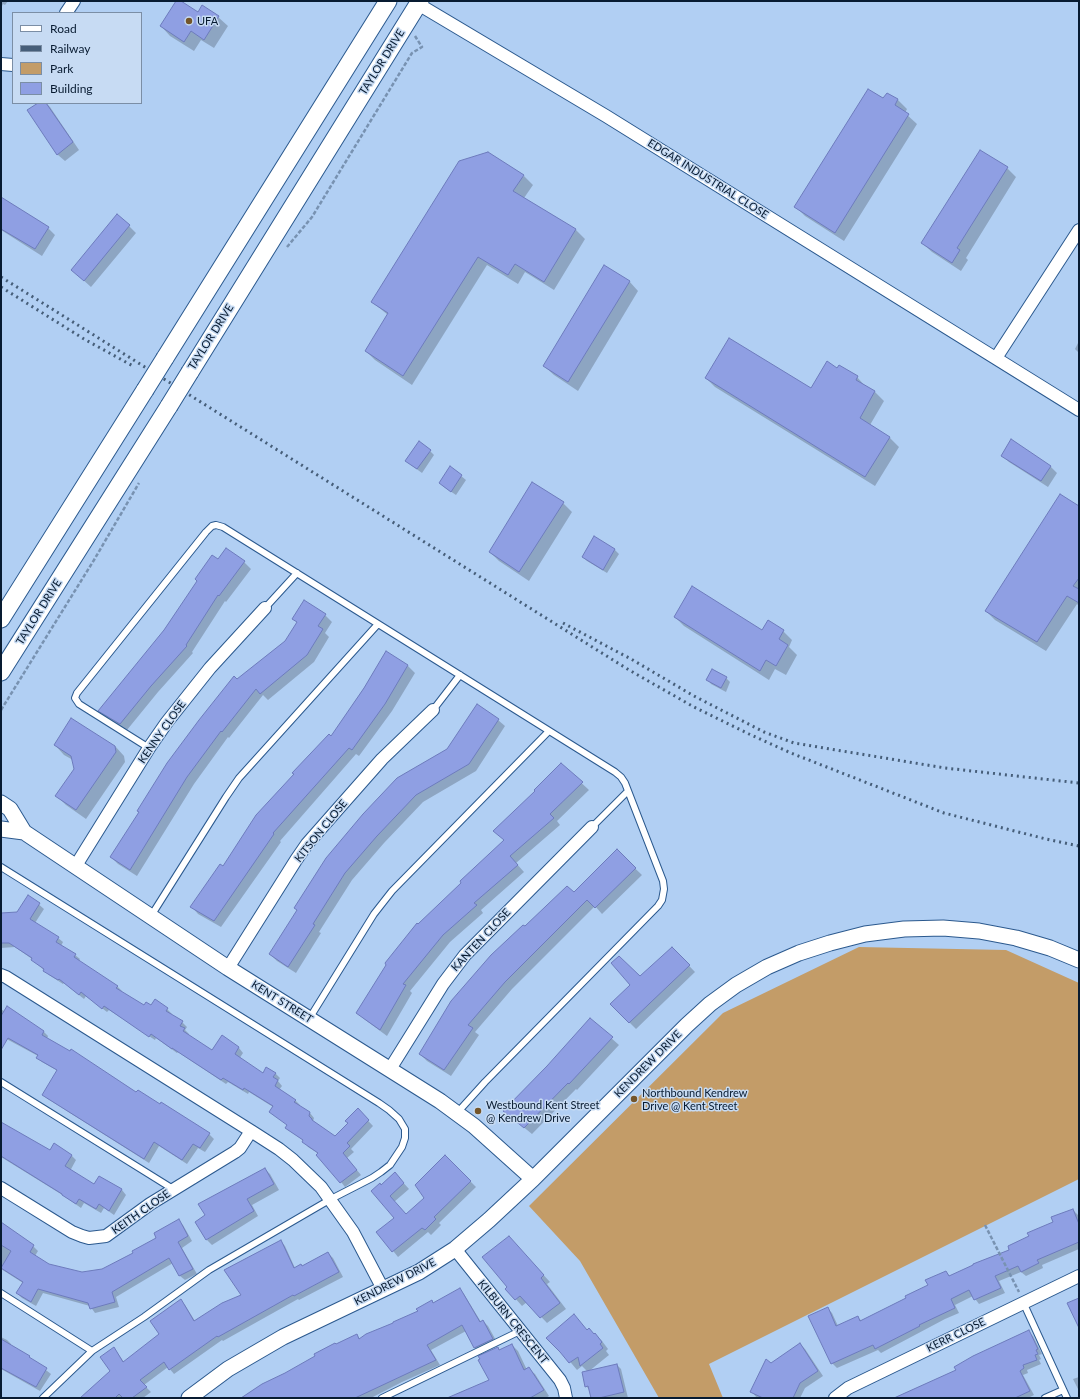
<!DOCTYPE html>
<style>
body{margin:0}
#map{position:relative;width:1080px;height:1399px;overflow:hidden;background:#b1cff3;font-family:Lato,sans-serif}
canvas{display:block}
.frame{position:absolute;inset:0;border:2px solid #081b31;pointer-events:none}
.legend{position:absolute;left:12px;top:12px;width:130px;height:92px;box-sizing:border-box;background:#c7dbf3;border:1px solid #7b8ea5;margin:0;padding:5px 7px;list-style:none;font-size:12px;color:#081b31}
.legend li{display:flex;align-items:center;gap:8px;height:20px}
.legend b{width:20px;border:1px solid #7b8ea5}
</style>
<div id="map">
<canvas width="1080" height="1399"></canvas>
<div class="frame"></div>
<ul class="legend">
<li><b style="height:5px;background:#fff"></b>Road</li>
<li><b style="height:5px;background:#465e79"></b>Railway</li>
<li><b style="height:11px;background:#c39c68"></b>Park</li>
<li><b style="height:11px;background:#8f9fe3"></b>Building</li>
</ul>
</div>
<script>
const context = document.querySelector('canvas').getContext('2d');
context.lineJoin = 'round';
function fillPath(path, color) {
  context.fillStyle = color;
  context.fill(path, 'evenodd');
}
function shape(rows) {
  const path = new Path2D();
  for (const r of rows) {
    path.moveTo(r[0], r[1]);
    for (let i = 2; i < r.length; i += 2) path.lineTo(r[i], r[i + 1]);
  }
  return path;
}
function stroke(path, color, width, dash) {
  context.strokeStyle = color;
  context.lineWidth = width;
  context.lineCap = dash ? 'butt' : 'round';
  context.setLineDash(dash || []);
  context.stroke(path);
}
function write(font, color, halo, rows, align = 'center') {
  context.font = font + ' Lato,sans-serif';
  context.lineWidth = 3;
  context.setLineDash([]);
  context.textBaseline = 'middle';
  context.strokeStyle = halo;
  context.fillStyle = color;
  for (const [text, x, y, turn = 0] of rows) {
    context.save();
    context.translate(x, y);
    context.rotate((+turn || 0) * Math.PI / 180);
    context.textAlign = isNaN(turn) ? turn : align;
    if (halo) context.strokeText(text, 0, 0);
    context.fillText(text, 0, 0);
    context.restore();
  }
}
const green = shape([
 [859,947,1006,950,1079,983,1079,1179,709,1364,723,1398,659,1398,580,1261,529,1206,723,1013]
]);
const shadow = shape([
 [1,1,8,1,5,5,3,4,1,8],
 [177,1,179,1,198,14,202,7,218,17,228,26,214,48,201,40,194,51,170,36,161,26],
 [887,94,898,100,907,109,905,113,917,124,844,241,805,216,796,207,884,100],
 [39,103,46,103,50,107,79,150,65,161,58,155,29,111],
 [1007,168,1016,177,966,258,968,260,961,271,932,252,922,243],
 [524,176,533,185,524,198,576,230,585,239,554,290,525,272,518,284,487,265,412,385,375,360,366,351,388,315,372,302],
 [1,202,48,228,55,235,42,256,1,230],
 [129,226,136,233,91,287,72,270],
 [629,281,638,291,578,391,554,375,544,366],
 [1079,341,1079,353,1075,349],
 [838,369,857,377,866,387,875,392,884,401,870,425,890,438,899,447,875,486,715,387,706,378,811,389],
 [430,451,434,455,422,473,411,465],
 [1002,455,1050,466,1057,473,1048,487,1009,462],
 [450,467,466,480,456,495,444,487],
 [563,503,572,512,529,581,499,561,490,552],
 [1079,507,1079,606,1077,604,1046,651,995,620,986,611],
 [614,549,619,554,607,573,587,561,583,557],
 [218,560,244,562,251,569,226,602,225,601,192,652,193,653,158,692,127,730,106,718,100,711,164,631],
 [304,601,325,615,332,622,325,633,329,637,314,662,268,700,263,695,229,738,228,737,194,784,137,876,118,864,111,857,237,680,286,641,298,623,293,618],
 [675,617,762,632,783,631,792,640,789,647,797,655,786,675,775,669,769,680,684,626],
 [386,653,408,666,415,673,392,711,359,756,356,754,280,841,281,842,221,927,198,914,192,907,223,868,331,738,364,688],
 [726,678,730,682,726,692,711,684,707,679],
 [498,720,505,726,476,771,423,802,384,843,352,880,319,932,321,933,296,973,277,961,270,954,363,815],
 [55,745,115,746,124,756,125,762,86,819,66,805,57,796,75,769,73,760,64,755],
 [561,764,589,790,557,821,560,825,516,863,524,872,481,910,483,913,450,942,410,991,412,993,387,1036,364,1019,357,1012,418,925,505,841],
 [617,851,642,875,602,914,595,906,512,989,475,1032,479,1035,451,1076,427,1061,420,1054,525,928,574,893],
 [29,896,44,909,35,923,58,938,63,942,61,946,75,955,80,959,78,962,117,986,122,991,121,992,145,1006,167,1009,172,1014,171,1015,182,1022,187,1027,185,1030,189,1034,188,1035,213,1051,222,1037,239,1048,243,1053,239,1059,263,1074,275,1073,280,1078,278,1081,282,1086,279,1090,295,1100,300,1105,299,1106,310,1113,314,1118,313,1121,335,1137,349,1123,358,1110,373,1126,351,1149,354,1152,347,1158,361,1175,345,1187,319,1154,308,1147,304,1141,286,1128,288,1125,273,1107,249,1092,248,1094,228,1082,226,1084,178,1052,177,1053,156,1038,155,1040,109,1010,107,1012,86,996,84,999,64,983,63,984,49,975,32,959,15,947,1,948,1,914,18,913],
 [672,948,695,972,636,1029,611,1004],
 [7,1008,44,1032,48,1036,47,1039,137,1094,209,1134,214,1139,205,1152,198,1148,187,1164,159,1146,149,1163,48,1099,43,1095,58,1071,42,1062,37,1057,38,1056,1,1036,1,1009,5,1012],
 [591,1020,619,1045,577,1090,576,1089,532,1134,511,1117,548,1066],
 [1,1125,50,1152,71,1155,76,1160,70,1171,94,1186,99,1178,122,1190,126,1195,114,1215,104,1208,101,1213,84,1203,81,1208,64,1196,1,1157],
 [445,1156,476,1187,439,1223,441,1225,431,1235,428,1232,398,1257,378,1232,395,1218,381,1186,400,1179,409,1189,394,1202,407,1215,425,1198],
 [265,1169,270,1174,279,1190,252,1205,258,1216,212,1245,207,1240],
 [1073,1210,1078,1215,1079,1219,1079,1249,1042,1265,1043,1268,1026,1276,1021,1272,999,1281,1005,1293,979,1304,973,1296,955,1305,959,1313,945,1319,881,1353,878,1350,837,1368,832,1363,828,1309,832,1313,838,1326,857,1317,862,1321,907,1299,929,1286,946,1272,951,1277,1011,1250,1030,1236],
 [178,1221,183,1225,192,1241,182,1248,197,1274,185,1280,180,1276,173,1263,116,1297,119,1307,95,1313,90,1306,43,1293,36,1306,22,1298,17,1293,23,1283,1,1269,1,1224,33,1246,38,1251,35,1256,49,1265,82,1273,103,1270,134,1254,157,1238],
 [281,1241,285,1246,295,1268,303,1267,328,1253,333,1258,343,1277,299,1300,298,1299,223,1341,222,1340,174,1374,168,1367,144,1385,151,1392,143,1398,82,1398,112,1371,114,1348,124,1362,160,1335,181,1301,185,1305,195,1321,242,1296],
 [515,1244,550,1282,547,1284,566,1309,547,1323,527,1302,522,1306,507,1289,509,1287],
 [460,1289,464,1294,481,1322,483,1321,488,1326,498,1344,480,1353,475,1348,466,1331,431,1350,440,1365,402,1382,371,1398,252,1398,285,1374,336,1345,357,1335,360,1339,419,1311,432,1301,434,1304],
 [587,1331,595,1334,602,1341,608,1349,606,1351,609,1355,588,1372,617,1365,621,1369,628,1398,592,1398,590,1390,586,1386,588,1372,582,1366,577,1370,562,1352],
 [1028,1331,1033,1336,1042,1354,1039,1355,1041,1359,1039,1360,1041,1364,1027,1370,1028,1373,1023,1375,1034,1395,1028,1398,895,1398,957,1370],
 [1,1337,7,1340,11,1344,10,1345,29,1357,51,1374,40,1391,1,1369],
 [800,1344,805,1349,823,1376,805,1388,800,1398,757,1398,752,1392,771,1364],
 [512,1345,518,1351,527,1370,529,1369,535,1374,549,1396,546,1398,450,1398,463,1391,464,1392,490,1381,497,1348,500,1351],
 [1079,1377,1079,1391,1073,1379]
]);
const building = shape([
 [176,1,181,1,198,12,202,5,219,16,204,40,191,31,184,42,160,26,176,1],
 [868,89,883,98,887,93,898,99,895,105,909,114,835,233,794,207,868,89],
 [38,103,46,103,73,142,57,155,27,110,38,103],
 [980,150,1008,167,957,248,960,250,952,263,921,243,980,150],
 [488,152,524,175,513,191,576,229,544,282,515,264,508,275,478,257,403,376,365,351,388,313,371,302,459,161,488,152],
 [1,197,49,227,35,249,1,229,1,197],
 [117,214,130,225,84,281,71,270,117,214],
 [604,265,630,281,568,382,543,366,604,265],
 [729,338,811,388,827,361,837,368,839,365,858,376,856,380,875,391,860,418,890,437,865,477,705,378,729,338],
 [1011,439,1051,466,1041,481,1001,456,1011,439],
 [419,441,431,450,417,469,405,461,419,441],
 [450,466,462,475,451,492,439,483,450,466],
 [532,482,564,502,519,572,489,552,532,482],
 [1060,494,1079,506,1079,578,1073,586,1079,589,1079,603,1067,596,1037,642,985,611,1060,494],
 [594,536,615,549,603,570,582,557,594,536],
 [226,548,245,561,219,596,218,595,186,645,187,646,151,686,120,724,98,711,164,630,197,581,195,579,212,555,218,559,226,548],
 [692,586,762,630,768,620,784,630,779,639,788,645,776,666,766,660,760,671,674,617,692,586],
 [304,600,326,614,318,626,323,629,307,655,260,694,256,689,222,732,221,731,187,777,130,870,110,857,139,812,137,811,167,763,199,720,234,676,237,679,285,641,297,622,292,619,304,600],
 [386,651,408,665,385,704,352,750,349,748,273,833,274,834,214,921,190,907,220,864,223,866,256,815,294,774,292,773,329,734,331,736,364,688,386,651],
 [712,669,727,677,721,688,706,680,712,669],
 [477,704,499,719,469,764,416,795,377,836,345,873,313,924,315,925,288,967,269,954,297,910,294,908,326,858,363,814,397,778,447,749,477,704],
 [71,718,115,746,116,752,76,810,55,796,74,769,71,756,54,745,71,718],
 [561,763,583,782,550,814,554,818,510,856,518,865,474,903,477,905,443,935,403,984,406,985,380,1030,356,1013,386,965,385,963,417,923,418,924,461,883,460,881,504,840,493,831,535,791,534,790,561,763],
 [617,849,636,868,595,908,587,900,505,982,468,1025,473,1028,444,1070,419,1054,451,1001,491,955,523,925,525,926,567,886,574,892,617,849],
 [28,895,40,903,30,919,59,937,56,942,76,954,74,957,118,986,116,988,144,1005,146,1002,151,1005,155,999,168,1008,166,1011,183,1021,180,1026,185,1028,183,1031,212,1050,222,1035,239,1047,235,1054,263,1073,266,1067,276,1073,273,1077,278,1080,275,1086,296,1100,294,1102,310,1112,309,1116,312,1119,312,1120,335,1136,348,1123,345,1121,358,1108,369,1120,347,1143,350,1146,343,1153,357,1170,340,1183,316,1155,318,1153,302,1142,303,1140,285,1128,287,1125,269,1112,273,1106,244,1088,243,1090,223,1078,221,1080,172,1048,172,1049,151,1034,149,1037,104,1006,102,1009,81,992,79,995,59,979,58,980,43,971,44,969,31,960,32,958,9,943,1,943,1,913,17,912,28,895],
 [672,947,690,965,629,1023,610,1004,630,985,611,963,619,956,640,976,672,947],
 [7,1006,44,1031,42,1035,70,1051,71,1049,136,1092,138,1090,160,1104,161,1102,210,1133,200,1148,193,1144,182,1160,154,1142,144,1159,42,1095,57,1070,36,1058,38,1055,8,1038,1,1050,1,1016,7,1006],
 [590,1018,613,1037,569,1084,568,1083,524,1128,503,1111,547,1066,590,1018],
 [1,1122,50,1150,54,1143,72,1155,65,1166,94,1184,99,1176,122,1189,109,1211,99,1204,96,1209,79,1199,76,1204,62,1195,62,1194,1,1156,1,1122],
 [445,1155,471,1181,434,1217,436,1219,425,1230,422,1228,392,1252,376,1232,394,1218,371,1191,380,1183,381,1185,395,1172,404,1183,390,1196,406,1214,424,1198,415,1185,445,1155],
 [265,1168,274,1184,247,1199,254,1211,206,1240,195,1222,205,1215,198,1204,265,1168],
 [1073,1209,1079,1224,1079,1242,1037,1260,1039,1263,1021,1272,1018,1266,995,1276,1001,1288,974,1300,969,1290,951,1299,955,1308,919,1325,920,1326,875,1349,873,1345,831,1364,808,1316,828,1307,836,1326,858,1316,860,1321,906,1298,905,1296,928,1285,925,1280,946,1271,949,1276,973,1265,973,1264,1009,1250,1008,1246,1029,1236,1027,1233,1053,1222,1051,1217,1073,1209],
 [179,1219,188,1236,178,1242,193,1269,179,1276,169,1258,112,1292,115,1302,90,1309,88,1303,38,1289,31,1302,16,1293,23,1282,1,1268,11,1251,1,1245,1,1222,34,1245,30,1252,49,1264,82,1272,102,1269,133,1253,132,1251,156,1238,154,1233,179,1219],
 [509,1236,544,1275,541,1278,560,1303,540,1318,520,1296,515,1300,505,1289,507,1287,482,1257,509,1236],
 [281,1240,294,1268,301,1264,302,1266,328,1252,339,1272,294,1296,293,1295,218,1337,217,1336,169,1370,164,1362,140,1380,147,1387,132,1398,123,1398,119,1394,115,1398,80,1398,110,1371,100,1357,114,1347,123,1362,159,1334,150,1321,181,1299,194,1321,222,1303,241,1295,224,1270,281,1240],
 [460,1288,480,1322,483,1320,493,1339,474,1348,462,1325,427,1345,436,1360,355,1398,241,1398,262,1384,285,1373,315,1356,314,1354,335,1343,336,1344,357,1334,359,1339,366,1334,393,1323,393,1322,418,1311,416,1309,432,1300,433,1303,460,1288],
 [1079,1298,1079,1328,1067,1303,1079,1298],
 [574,1314,587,1330,589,1328,594,1334,595,1333,602,1342,600,1344,603,1348,580,1366,578,1357,569,1363,560,1352,546,1338,574,1314],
 [1029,1330,1038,1349,1036,1350,1038,1354,1035,1355,1037,1360,1023,1365,1024,1368,1020,1371,1030,1391,1015,1398,894,1398,956,1370,954,1367,973,1356,1029,1330],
 [1,1339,30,1356,29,1357,47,1368,36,1387,1,1368,1,1339],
 [800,1343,818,1371,800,1383,793,1398,763,1398,750,1392,766,1359,771,1363,800,1343],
 [512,1344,524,1370,529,1367,544,1390,530,1398,447,1398,489,1380,478,1360,480,1359,478,1356,498,1347,499,1350,512,1344],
 [617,1364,624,1392,599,1398,591,1398,588,1386,585,1387,582,1372,617,1364]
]);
const path = shape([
 [287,247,312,217,412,53,422,47,415,36],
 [1,710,94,560,139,483],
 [985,1225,1019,1292]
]);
const service = shape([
 [265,608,297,573],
 [433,710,460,675],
 [149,748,79,704,75,698,77,693,206,532,212,526,216,525,223,527,615,772,621,777,625,783,663,881,664,889,662,900,658,906,485,1082,457,1113],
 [592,827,628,791],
 [1,867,379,1103,389,1110,399,1119,405,1129,405,1138,402,1147,390,1165,381,1172,372,1178,331,1199,209,1270,144,1317,92,1351,43,1398],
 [151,916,226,797,239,778,378,624],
 [309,1019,374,914,392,891,549,731],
 [1,1082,173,1189],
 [1,1293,92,1351],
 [1023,1302,1067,1398],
 [382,1398,520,1331],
 [1045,1398,1063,1390]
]);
const minor = shape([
 [418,4,606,116,1079,410],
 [66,13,74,1],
 [1,64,13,65],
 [996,358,1079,230],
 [75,867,149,748,167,722,210,668,265,608],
 [228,968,296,860,307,844,382,759,433,710],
 [1,975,6,977,251,1131,240,1148,235,1152,150,1204,106,1236,89,1238,82,1236,72,1232,1,1188],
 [390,1069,443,984,465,955,592,827],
 [251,1131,279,1149,293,1160,321,1187,353,1232,383,1289],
 [455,1249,560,1380,564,1388,566,1398],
 [835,1398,848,1388,1079,1276]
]);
const tertiary = shape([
 [1,803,10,809,24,832,228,968,440,1101,474,1126,533,1179],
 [1,829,24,832],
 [189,1398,228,1369,283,1337,419,1272,455,1249,489,1220,533,1179,687,1025,710,1004,736,985,767,967,799,953,830,943,865,934,904,929,943,928,979,931,1016,938,1050,948,1079,960]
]);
const secondary = shape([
 [165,358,388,1],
 [190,372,420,1],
 [1,619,145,390],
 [1,672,169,406]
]);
const rail = shape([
 [1,277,629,670,694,707,749,734,791,753,944,813,1046,839,1079,846],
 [1,287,84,339,133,366],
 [563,623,631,659,694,696,764,732,794,743,945,768,1079,783]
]);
const secondaryBridge = shape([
 [145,390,165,358],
 [169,406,190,372]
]);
const markers = [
 [189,21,4,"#74552a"],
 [634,1099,4,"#74552a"],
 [478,1111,4,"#74552a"]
];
const poiNames = [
 ["UFA",197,21],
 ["Northbound Kendrew",642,1093],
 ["Drive @ Kent Street",642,1106],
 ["Westbound Kent Street",486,1105],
 ["@ Kendrew Drive",486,1118]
];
const streetNames = [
 ["TAYLOR DRIVE",382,62,-58],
 ["EDGAR INDUSTRIAL CLOSE",708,179,32],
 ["TAYLOR DRIVE",211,337,-58],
 ["TAYLOR DRIVE",39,612,-58],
 ["KENNY CLOSE",162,732,-55],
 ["KITSON CLOSE",321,831,-51],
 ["KANTEN CLOSE",481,940,-47],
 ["KENT STREET",282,1002,32],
 ["KENDREW DRIVE",648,1064,-45],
 ["KEITH CLOSE",141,1212,-35],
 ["KENDREW DRIVE",395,1282,-27],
 ["KILBURN CRESCENT",513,1322,51],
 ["KERR CLOSE",956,1335,-26]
];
fillPath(green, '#c39c68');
fillPath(shadow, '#0003');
fillPath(building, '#8f9fe3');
stroke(building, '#6d7bbc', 1);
stroke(service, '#2b598e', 8);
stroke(minor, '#2b598e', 14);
stroke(tertiary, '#2b598e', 17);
stroke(secondary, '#2b598e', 19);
stroke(path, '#7892b1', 2.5, [4, 2]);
stroke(service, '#fff', 6);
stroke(minor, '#fff', 12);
stroke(tertiary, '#fff', 15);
stroke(secondary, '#fff', 17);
stroke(rail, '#465e79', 3, [2, 4]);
stroke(secondaryBridge, '#2b598e', 19, []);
stroke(secondaryBridge, '#fff', 17);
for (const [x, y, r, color] of markers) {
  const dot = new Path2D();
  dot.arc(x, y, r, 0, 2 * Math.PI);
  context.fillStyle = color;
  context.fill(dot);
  stroke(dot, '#c7dbf3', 1.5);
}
write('11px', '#081b31', '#c7dbf3', poiNames, 'left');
write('11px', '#081b31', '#c7dbf3', streetNames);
</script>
